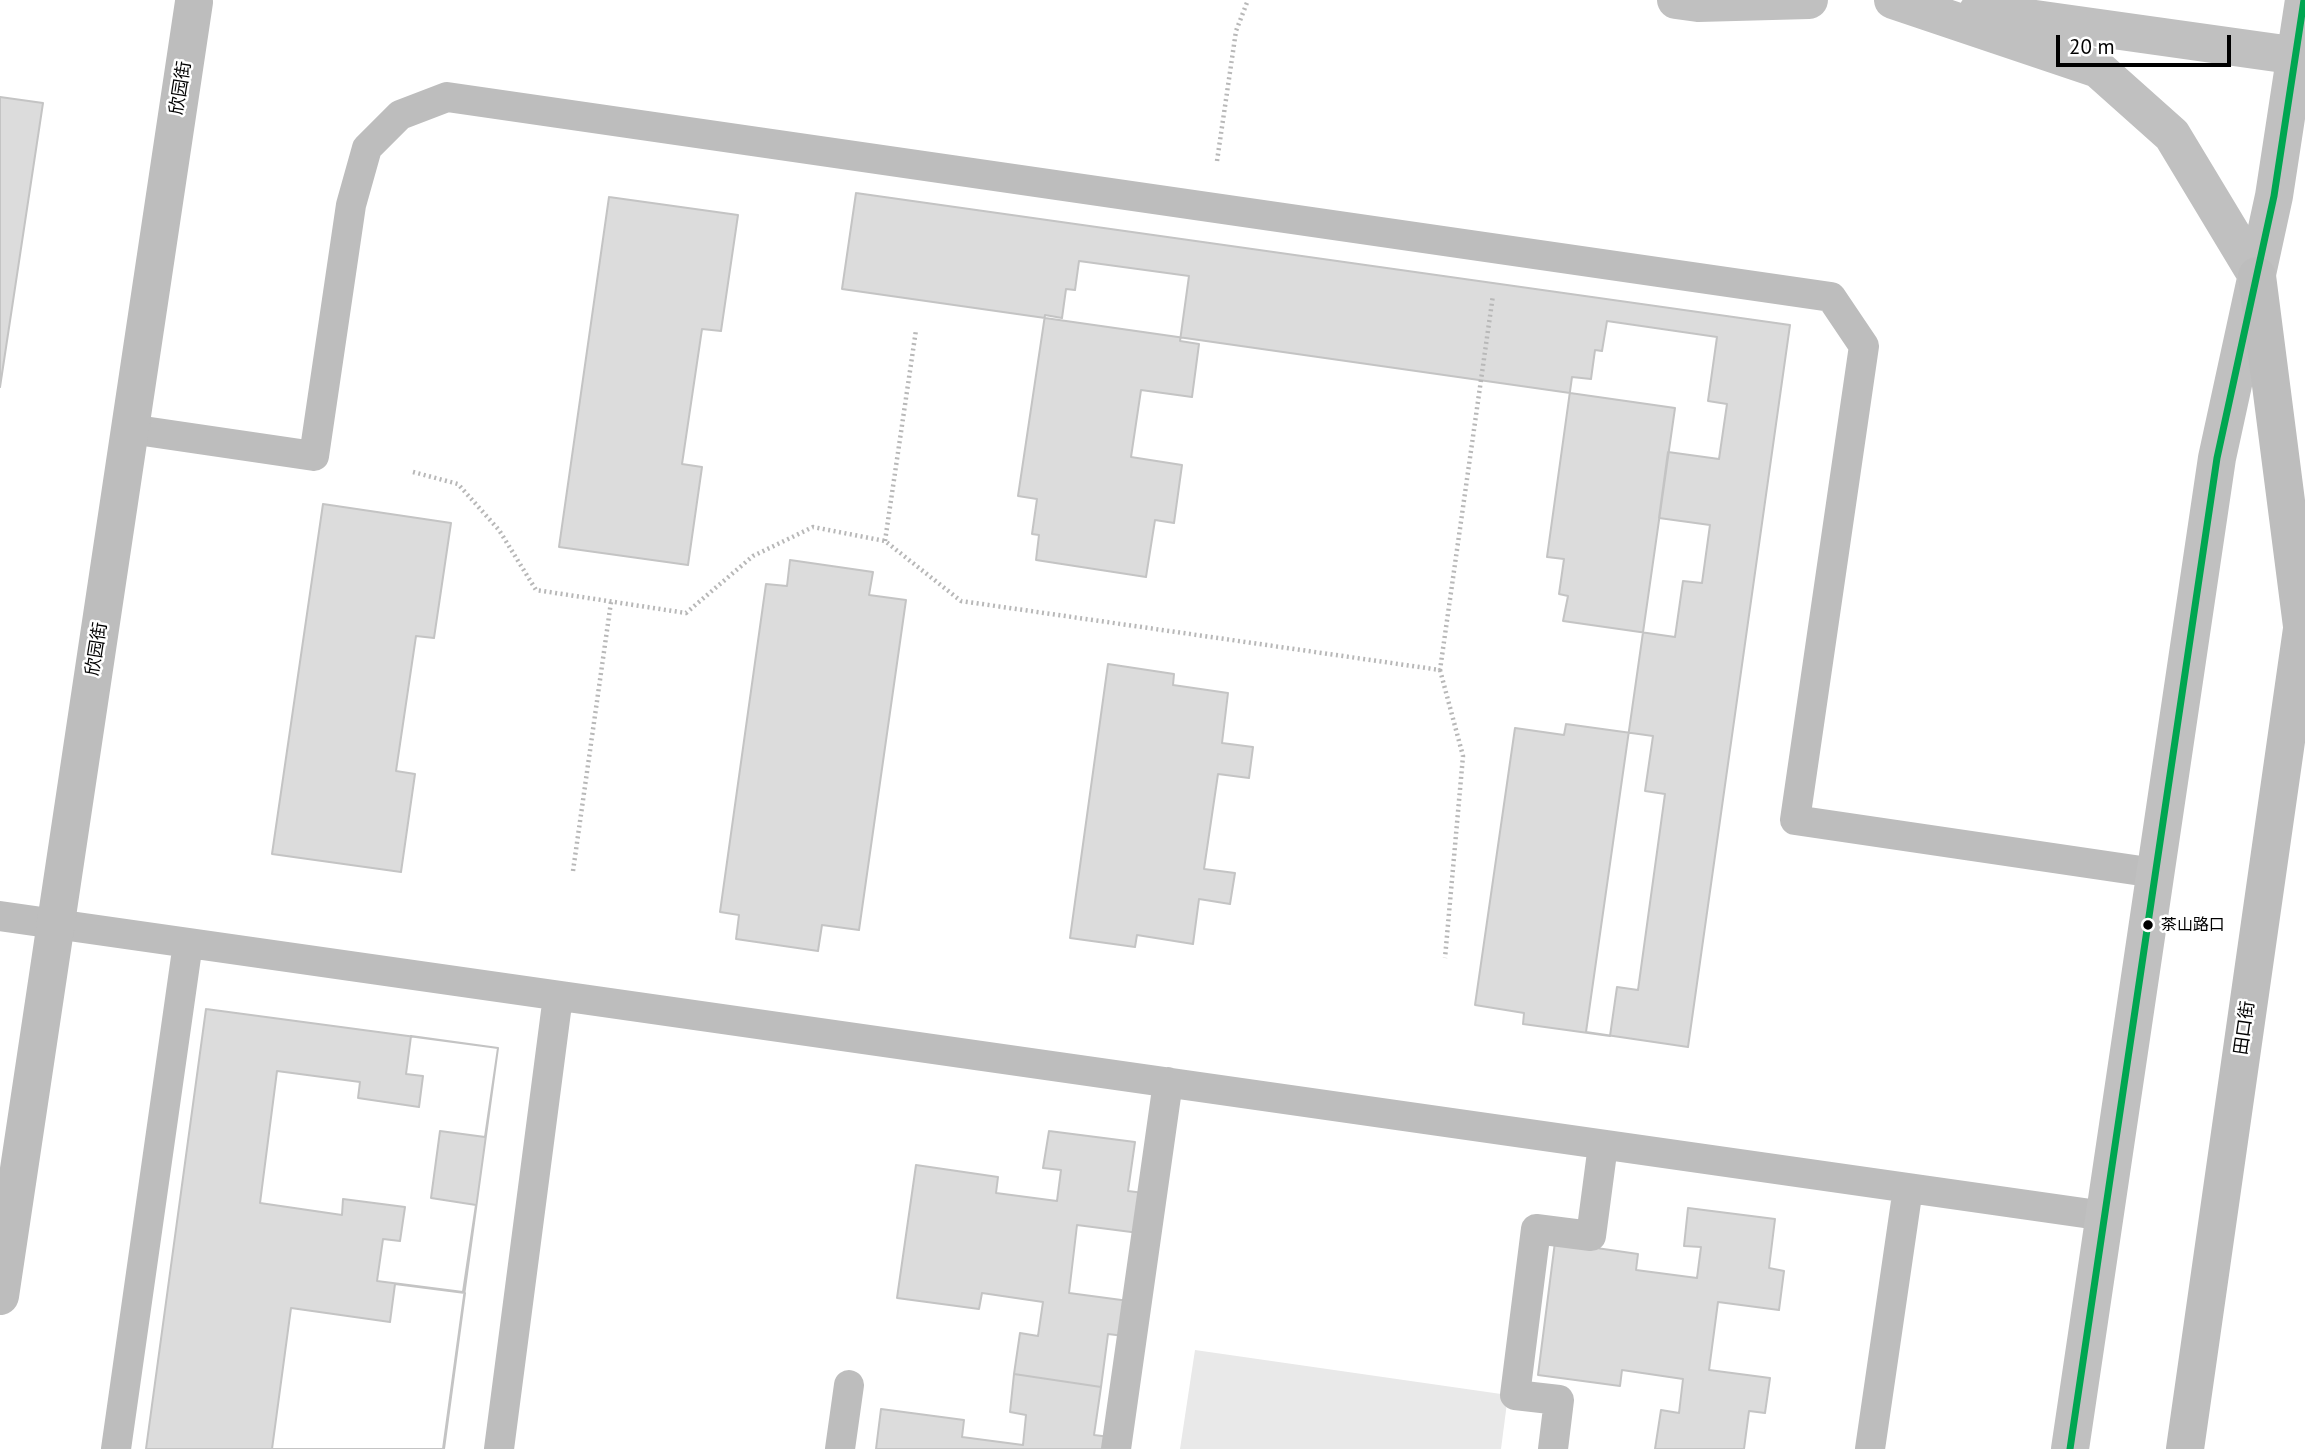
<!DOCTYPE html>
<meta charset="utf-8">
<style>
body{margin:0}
#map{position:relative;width:2305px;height:1449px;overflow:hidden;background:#fff;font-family:"PT Sans",sans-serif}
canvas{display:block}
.scale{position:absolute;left:2056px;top:35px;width:175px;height:32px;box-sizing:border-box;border:4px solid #000;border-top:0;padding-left:9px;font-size:21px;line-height:24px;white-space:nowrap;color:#000;-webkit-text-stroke:5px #fff;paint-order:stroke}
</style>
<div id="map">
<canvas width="2305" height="1449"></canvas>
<div class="scale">20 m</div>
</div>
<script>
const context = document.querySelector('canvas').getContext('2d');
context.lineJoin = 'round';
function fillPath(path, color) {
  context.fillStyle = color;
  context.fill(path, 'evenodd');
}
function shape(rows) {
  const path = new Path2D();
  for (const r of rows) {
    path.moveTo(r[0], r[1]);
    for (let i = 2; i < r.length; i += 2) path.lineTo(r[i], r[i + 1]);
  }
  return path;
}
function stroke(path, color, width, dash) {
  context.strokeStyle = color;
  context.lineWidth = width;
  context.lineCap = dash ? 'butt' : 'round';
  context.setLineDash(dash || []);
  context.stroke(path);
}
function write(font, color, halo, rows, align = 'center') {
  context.font = font + ' "PT Sans","Noto Sans SC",sans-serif';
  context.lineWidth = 5;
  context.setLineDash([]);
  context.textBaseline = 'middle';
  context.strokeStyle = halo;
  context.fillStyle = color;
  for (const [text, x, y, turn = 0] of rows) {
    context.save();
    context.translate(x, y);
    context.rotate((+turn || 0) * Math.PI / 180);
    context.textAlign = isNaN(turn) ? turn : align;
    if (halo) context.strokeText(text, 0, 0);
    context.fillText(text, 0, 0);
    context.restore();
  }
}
const green = shape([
 [1195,1350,1508,1395,1501,1449,1180,1449]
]);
const building = shape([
 [0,97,43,103,0,387,0,97],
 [856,193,1790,325,1688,1047,1586,1032,1675,408,842,289,856,193],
 [609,197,738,215,721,331,702,329,682,464,702,467,688,565,559,547,609,197],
 [1079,261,1189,276,1180,341,1199,344,1192,397,1141,390,1131,457,1182,465,1174,523,1155,520,1146,577,1036,560,1039,535,1032,534,1037,499,1018,496,1045,315,1062,318,1066,289,1075,290,1079,261],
 [1607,321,1717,337,1708,401,1727,404,1719,459,1668,452,1659,518,1710,525,1702,583,1683,581,1675,637,1563,621,1568,596,1559,594,1564,559,1547,557,1572,377,1591,379,1595,350,1602,351,1607,321],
 [323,504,451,523,434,638,416,636,396,771,415,774,401,872,272,854,323,504],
 [790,560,873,572,869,595,906,600,859,930,822,925,818,951,736,939,739,915,720,912,766,584,787,586,790,560],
 [1108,664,1174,674,1173,685,1228,693,1222,743,1253,747,1249,778,1218,774,1204,869,1235,873,1230,904,1199,899,1193,944,1137,935,1135,947,1070,938,1108,664],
 [1566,724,1653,736,1645,791,1665,794,1638,990,1617,987,1610,1036,1523,1024,1524,1013,1475,1005,1515,728,1564,735,1566,724],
 [206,1009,498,1048,443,1449,146,1449,206,1009],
 [411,1036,498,1048,485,1137,440,1131,431,1198,476,1205,463,1292,377,1281,383,1239,400,1241,405,1207,343,1199,342,1215,260,1203,277,1071,360,1082,358,1098,419,1107,423,1076,406,1074,411,1036],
 [1049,1131,1135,1142,1128,1191,1144,1193,1139,1233,1077,1225,1069,1293,1129,1301,1124,1336,1108,1334,1101,1387,1014,1374,1020,1333,1038,1336,1043,1302,982,1293,979,1309,897,1298,916,1165,998,1177,996,1193,1057,1201,1061,1170,1043,1168,1049,1131],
 [1688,1208,1775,1219,1769,1268,1784,1271,1779,1310,1718,1302,1709,1370,1770,1378,1765,1413,1749,1411,1744,1449,1655,1449,1661,1410,1679,1413,1683,1379,1622,1370,1620,1386,1538,1375,1555,1242,1638,1254,1636,1270,1697,1278,1701,1247,1684,1246,1688,1208],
 [395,1284,465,1293,444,1449,272,1449,291,1308,390,1322,395,1284],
 [1014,1374,1101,1387,1094,1435,1110,1437,1109,1449,876,1449,881,1409,964,1420,962,1437,1023,1445,1026,1415,1010,1412,1014,1374]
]);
const path = shape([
 [1217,161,1236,31,1248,0],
 [413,472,458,484,499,530,536,590,686,613,753,556,813,527,885,541,961,601,1440,670,1493,295],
 [885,541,916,330],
 [1440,670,1463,756,1445,958],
 [573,871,611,602]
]);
const lane = shape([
 [130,429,314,456,351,205,367,148,400,115,447,97,1831,297,1864,346,1795,820,2155,873],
 [0,916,2105,1216],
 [116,1449,188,943],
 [499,1449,558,996],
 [840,1449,849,1385],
 [1116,1449,1168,1082],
 [1553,1449,1559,1400,1515,1395,1536,1229,1591,1236,1603,1145],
 [1870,1449,1908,1188]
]);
const street = shape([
 [0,1296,194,2]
]);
const secondary = shape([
 [1676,0,1698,3,1809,0],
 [1893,0,2098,69,2172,135,2257,276],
 [1978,11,2305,57],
 [2070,1449,2217,458,2274,196,2304,0]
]);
const primary = shape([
 [2257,276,2302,626],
 [2185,1449,2305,608]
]);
const bus1 = shape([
 [2070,1449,2217,458,2274,196,2304,0]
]);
const markers = [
 [2148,925,6,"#000"]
];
const busNames = [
 ["茶山路口",2161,925]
];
const streetNames = [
 ["欣园街",181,88,-81],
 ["欣园街",97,649,-81],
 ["田口街",2245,1028,-82]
];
fillPath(green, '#e9e9e9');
fillPath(building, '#dcdcdc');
stroke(building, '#c4c4c4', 2);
stroke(path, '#b8b8b8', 4.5, [2, 3.5]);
stroke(lane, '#bdbdbd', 30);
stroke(street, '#bdbdbd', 38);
stroke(secondary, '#c0c0c0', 38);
stroke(primary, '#bdbdbd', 38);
stroke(bus1, '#00a651', 7);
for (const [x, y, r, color] of markers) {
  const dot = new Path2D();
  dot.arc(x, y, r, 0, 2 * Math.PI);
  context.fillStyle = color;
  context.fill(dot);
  stroke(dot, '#fff', 2.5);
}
write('16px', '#000', '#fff', busNames, 'left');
write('18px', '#000', '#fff', streetNames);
</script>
